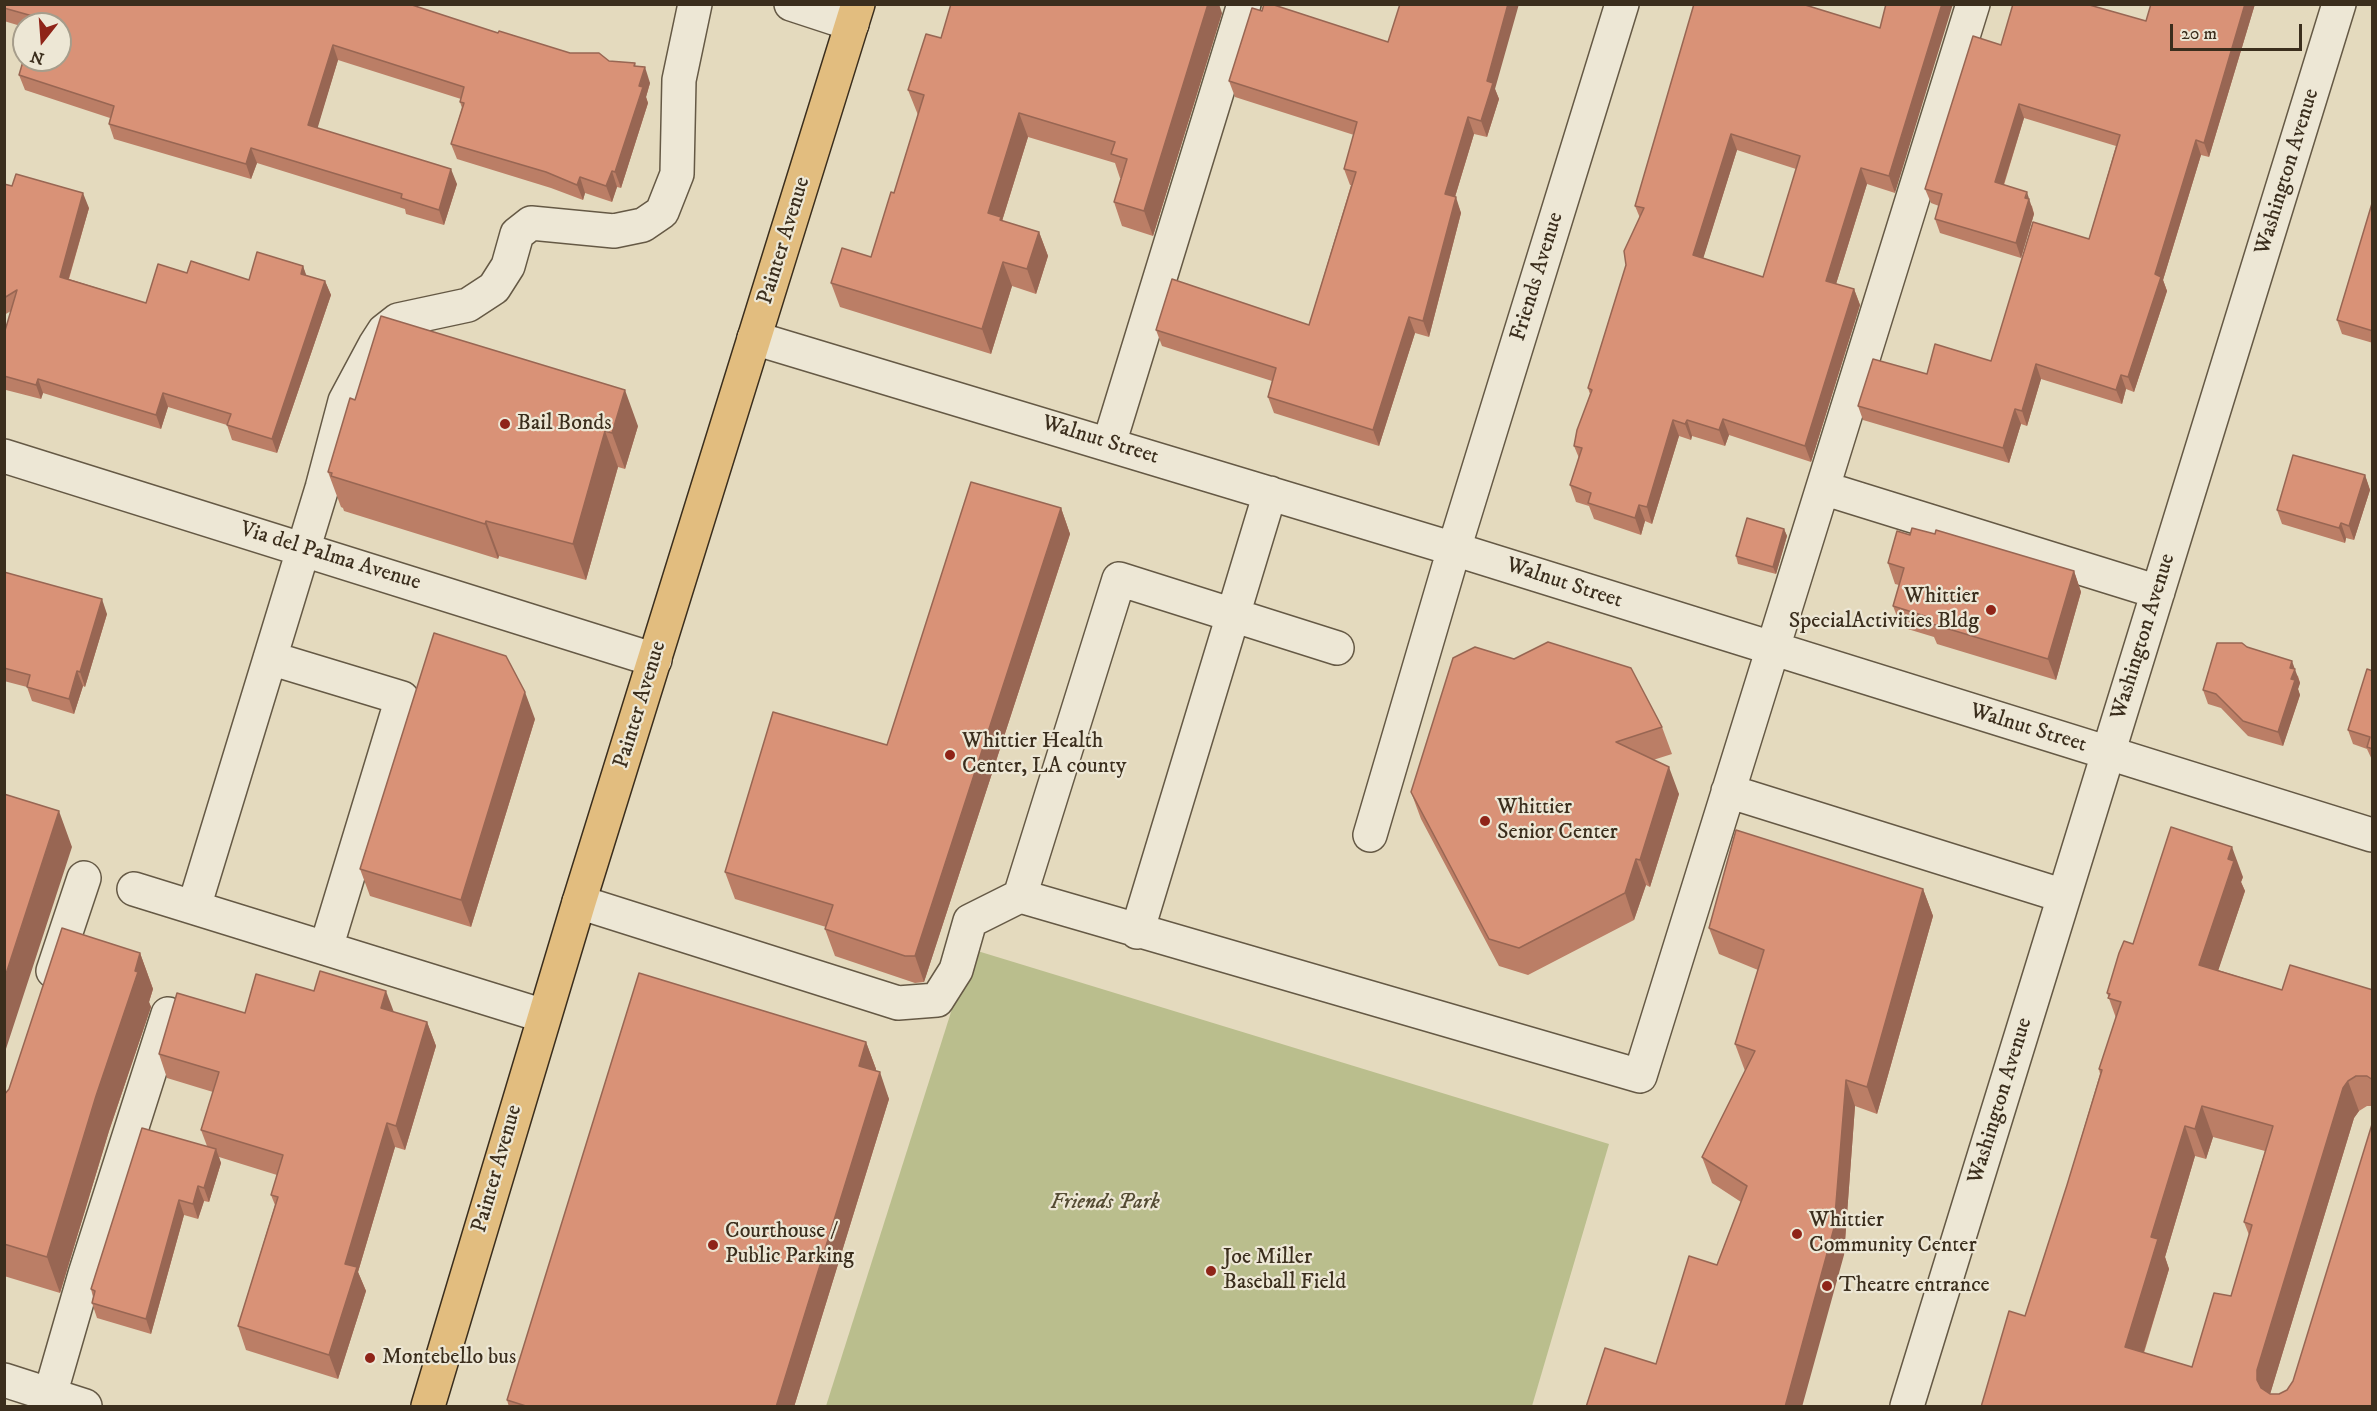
<!DOCTYPE html>
<style>
body{margin:0}
#map{position:relative;width:2377px;height:1411px;overflow:hidden;background:#e4dabe;font-family:"IM FELL DW Pica",serif}
canvas{display:block}
.frame{position:absolute;inset:0;border:6px solid #3b2e1d;pointer-events:none}
.north{position:absolute;left:12px;top:12px;width:60px;height:60px;box-sizing:border-box;background:#ede7d5;border:2px solid #a69d8b;border-radius:50%;rotate:197deg;font-size:16px;font-weight:700;line-height:24px;text-align:center;color:#3b2e1d}
.north::after{content:'';display:block;margin:auto;width:21px;height:27px;background:#8f2418;clip-path:polygon(50% 0,100% 100%,50% 72%,0 100%)}
.scale{position:absolute;left:2170px;top:24px;width:132px;height:27px;box-sizing:border-box;border:3px solid #3b2e1d;border-top:0;padding-left:8px;font-size:18px;line-height:21px;white-space:nowrap;color:#3b2e1d;-webkit-text-stroke:4px #ede7d5;paint-order:stroke}
</style>
<div id="map">
<canvas width="2377" height="1411"></canvas>
<div class="frame"></div>
<div class="north">N</div>
<div class="scale">20 m</div>
</div>
<script>
const context = document.querySelector('canvas').getContext('2d');
context.lineJoin = 'round';
function fillPath(path, color) {
  context.fillStyle = color;
  context.fill(path, 'evenodd');
}
function shape(rows) {
  const path = new Path2D();
  for (const r of rows) {
    path.moveTo(r[0], r[1]);
    for (let i = 2; i < r.length; i += 2) path.lineTo(r[i], r[i + 1]);
  }
  return path;
}
function stroke(path, color, width, dash) {
  context.strokeStyle = color;
  context.lineWidth = width;
  context.lineCap = dash ? 'butt' : 'round';
  context.setLineDash(dash || []);
  context.stroke(path);
}
function write(font, color, halo, rows, align = 'center') {
  context.font = font + ' "IM FELL DW Pica",serif';
  context.lineWidth = 4.5;
  context.setLineDash([]);
  context.textBaseline = 'middle';
  context.strokeStyle = halo;
  context.fillStyle = color;
  for (const [text, x, y, turn = 0] of rows) {
    context.save();
    context.translate(x, y);
    context.rotate((+turn || 0) * Math.PI / 180);
    context.textAlign = isNaN(turn) ? turn : align;
    if (halo) context.strokeText(text, 0, 0);
    context.fillText(text, 0, 0);
    context.restore();
  }
}
const green = shape([
 [971,949,1609,1144,1532,1406,826,1406]
]);
const minor = shape([
 [791,4,852,24],
 [754,338,1454,549,2372,835],
 [1109,444,1244,4],
 [4,456,655,660],
 [1823,488,2158,592],
 [270,658,402,698,326,948],
 [1728,791,2064,896],
 [1370,835,1454,549,1622,4],
 [134,889,544,1016],
 [1020,896,1119,579,1337,648],
 [579,902,898,1003,937,1000,956,970,970,921,1020,896,1640,1076,1973,4],
 [194,907,322,488,345,401,375,345,384,331,398,320,468,305,494,288,508,266,517,234,531,223,614,231,643,225,662,212,677,174,679,80,695,4],
 [1137,932,1270,493],
 [53,971,84,878],
 [4,1380,85,1406],
 [50,1395,85,1274,168,1014],
 [1907,1406,2339,4]
]);
const major = shape([
 [428,1406,579,902,858,4]
]);
const wall = shape([
 [4,4,498,33,570,53,609,61,635,63,636,67,650,83,646,97,648,103,621,188,617,187,612,202,585,193,583,200,551,188,457,159,451,144,462,108,460,102,461,99,338,60,317,128,457,184,444,225,406,214,405,209,257,163,251,179,114,139,109,124,110,118,25,90,19,75,60,24,24,24,24,27,4,21],
 [1694,4,1880,28,1895,193,1867,184,1836,284,1854,289,1860,305,1811,462,1729,435,1725,446,1692,436,1691,440,1679,436,1652,524,1645,521,1641,535,1594,519,1589,506,1576,502,1570,485,1579,458,1574,446,1590,394,1588,388,1626,265,1640,218,1635,206],
 [1737,150,1796,169,1763,277,1703,258],
 [2091,4,2091,6,2146,21,2255,4,2209,157,2201,155,2163,280,2167,291,2134,392,2126,389,2122,404,2041,379,2027,426,2021,424,2009,463,1863,420,1858,406,1927,374,1991,361,2089,239,2116,146,2024,118,2004,185,2032,206,2034,214,2021,258,1940,233,1935,219,1939,206,1931,203,1925,189,2001,45],
 [1262,11,1388,42,1495,89,1499,99,1487,137,1474,134,1455,197,1461,213,1429,337,1415,333,1379,446,1274,413,1268,397,1272,381,1162,346,1156,330,1309,325,1351,185,1350,185,1344,169,1354,135,1235,97,1229,81],
 [1222,13,1153,236,1122,226,1114,202,1121,178,1120,178,1115,163,1028,137,1002,221,1039,232,1048,256,1036,294,1012,286,991,354,840,307,831,283,871,257,894,193,918,115,908,90,941,38],
 [4,184,89,208,69,279,146,303,187,273,249,280,303,266,306,276,325,281,331,295,277,453,232,440,227,425,168,407,161,429,43,393,41,399,6,390,4,385,4,334,11,311,4,315],
 [2373,200,2373,343,2342,334,2337,320],
 [355,400,638,426,625,469,618,467,586,580,499,556,498,559,344,511,343,508,341,507,328,472],
 [2365,475,2370,490,2354,540,2346,538,2345,543,2282,524,2277,510],
 [1061,508,1070,534,924,982,915,983,835,956,825,929,826,927,735,899,725,872,887,745],
 [1784,529,1787,536,1776,574,1738,564,1736,556],
 [1910,535,2074,571,2081,592,2056,680,1937,644,1934,637,1901,627,1893,606,1899,585,1895,584,1888,563],
 [4,572,107,614,85,687,83,686,74,714,32,701,27,687,4,681],
 [2247,647,2298,676,2300,683,2298,689,2300,695,2283,746,2248,736,2221,708,2208,704,2203,690],
 [2373,671,2373,762,2367,749,2353,744,2348,730],
 [535,719,471,927,370,896,360,869],
 [1662,727,1672,754,1653,760,1679,794,1650,887,1646,885,1634,920,1528,975,1499,966,1421,819,1411,792],
 [2243,877,2241,882,2245,891,2218,970,2282,990,2373,990,2373,1106,2367,1106,2359,1111,2354,1118,2270,1394,2373,1407,1981,1407,2025,1316,2067,1185,2100,1074,2099,1069,2116,1018,2107,993,2133,944],
 [2213,1137,2265,1151,2244,1222,2249,1235,2231,1296,2192,1367,2144,1353,2169,1269,2165,1257,2195,1156,2206,1159],
 [1923,889,1933,916,1877,1114,1855,1106,1844,1255,1656,1364,1717,1265,1741,1202,1712,1183,1702,1157,1745,1071,1735,1044,1758,970,1719,954,1709,928],
 [140,953,153,989,149,1002,151,1007,109,1131,60,1293,4,1276,4,1095],
 [314,991,393,1012,427,1022,436,1046,405,1150,395,1147,358,1272,366,1291,338,1379,246,1350,238,1326,275,1205,271,1195,277,1175,219,1157,221,1163,209,1202,204,1201,198,1219,184,1215,151,1334,97,1318,92,1303,93,1297,91,1289,207,1146,201,1130,213,1092,167,1078,159,1054,245,1013],
 [866,1042,876,1069,876,1071,889,1099,794,1407,509,1407,507,1400]
]);
const shadedWall = shape([
 [1208,4,1219,4,1222,13,1153,236,1144,211],
 [1508,4,1519,4,1495,89,1499,99,1487,137,1481,121,1487,81],
 [1942,4,1953,4,1895,193,1889,176],
 [2245,4,2255,4,2209,157,2204,143],
 [333,45,338,60,314,140,308,125],
 [645,67,650,83,646,97,648,103,621,188,615,172],
 [2019,104,2024,118,2000,196,1995,182],
 [1019,113,1028,137,1002,221,988,213],
 [1468,117,1474,134,1451,210,1445,194],
 [1731,134,1737,150,1699,272,1693,255],
 [2196,140,2201,155,2163,280,2167,291,2134,392,2128,377,2155,274],
 [251,148,257,163,251,179,246,164],
 [1861,168,1867,184,1832,297,1826,281],
 [451,169,457,184,444,225,439,210],
 [612,171,617,187,612,202,606,186],
 [580,177,585,193,583,200,577,185],
 [2027,192,2034,214,2021,258,2016,243],
 [83,193,89,208,65,291,60,277],
 [1456,197,1461,213,1429,337,1423,321],
 [1039,232,1048,256,1036,294,1027,269],
 [1003,262,1012,286,991,354,982,329],
 [303,266,308,280,301,274],
 [325,281,331,295,277,453,272,439],
 [1854,289,1860,305,1811,462,1805,446],
 [1409,317,1415,333,1379,446,1373,430],
 [2036,364,2041,379,2027,426,2022,411],
 [2121,375,2126,389,2122,404,2116,390],
 [38,379,43,393,41,399,36,385],
 [625,390,638,426,625,469,612,433],
 [163,393,168,407,161,429,156,415],
 [2015,409,2021,424,2009,463,2003,448],
 [1723,419,1729,435,1725,446,1719,430],
 [1673,420,1679,436,1652,524,1647,507],
 [1687,420,1692,436,1691,440,1685,424],
 [605,431,618,467,586,580,573,544],
 [2365,475,2370,490,2354,540,2349,526],
 [1639,505,1645,521,1641,535,1635,518],
 [1061,508,1070,534,924,982,915,956],
 [486,521,499,556,498,559,485,524],
 [2341,523,2346,538,2345,543,2339,528],
 [1784,529,1787,536,1776,574,1773,567],
 [2074,571,2081,592,2056,680,2048,659],
 [102,599,107,614,85,687,80,672],
 [2292,661,2300,683,2298,689,2300,695,2283,746,2278,732,2291,679,2290,668],
 [77,671,83,686,74,714,69,699],
 [525,692,535,719,471,927,461,900],
 [1669,767,1679,794,1650,887,1640,860],
 [59,811,72,847,4,1055,4,980],
 [2232,847,2243,877,2241,882,2245,891,2210,995,2199,965,2228,859],
 [1636,859,1646,885,1634,920,1625,893],
 [1923,889,1933,916,1877,1114,1867,1087],
 [140,953,153,989,149,1002,151,1007,109,1131,60,1293,47,1257],
 [386,991,395,1015,381,1008],
 [427,1022,436,1046,405,1150,396,1126],
 [866,1042,876,1069,869,1093,859,1066],
 [880,1072,889,1099,794,1407,776,1407],
 [1846,1080,1855,1106,1844,1255,1802,1407,1785,1407],
 [2348,1081,2359,1111,2354,1118,2268,1401,2257,1380,2257,1370,2343,1088],
 [2202,1106,2213,1137,2206,1159,2195,1129],
 [387,1123,395,1147,358,1272,366,1291,338,1379,329,1355,345,1264],
 [2185,1126,2195,1156,2165,1257,2169,1269,2136,1377,2125,1347,2151,1237],
 [216,1149,221,1163,209,1202,204,1188],
 [198,1186,204,1201,198,1219,193,1204],
 [179,1200,184,1215,151,1334,146,1319]
]);
const building = shape([
 [4,4,409,4,498,33,499,31,570,53,599,53,609,61,635,63,634,66,645,67,639,86,643,87,615,172,612,171,606,186,580,177,577,185,546,172,451,144,464,103,460,102,464,87,333,45,308,125,451,169,439,210,401,198,402,194,251,148,246,164,109,124,114,106,19,75,24,58,24,60,60,60,60,24,34,24,36,17,4,8,4,4],
 [951,4,1208,4,1144,211,1114,202,1127,159,1111,154,1115,142,1019,113,988,213,1001,217,1000,220,1039,232,1027,269,1003,262,982,329,831,283,842,248,871,257,891,192,894,193,924,95,908,90,926,34,941,38,951,4],
 [1264,4,1271,4,1388,42,1400,4,1508,4,1487,81,1493,83,1481,121,1468,117,1445,194,1456,197,1423,321,1409,317,1373,430,1268,397,1276,368,1156,330,1172,279,1309,325,1356,172,1344,169,1357,122,1229,81,1252,8,1262,11,1264,4],
 [1694,4,1802,4,1880,28,1886,4,1942,4,1889,176,1861,168,1826,281,1854,289,1805,446,1723,419,1719,430,1687,420,1685,424,1673,420,1647,507,1639,505,1635,518,1588,503,1591,493,1570,485,1582,448,1574,446,1577,430,1592,390,1588,388,1626,265,1624,251,1644,208,1635,206,1694,4],
 [1731,134,1800,156,1763,277,1693,255,1731,134],
 [2013,4,2086,4,2146,21,2151,4,2245,4,2204,143,2196,140,2155,274,2161,277,2128,377,2121,375,2116,390,2036,364,2022,411,2015,409,2003,448,1858,406,1873,359,1927,374,1935,344,1991,361,2033,222,2089,239,2120,135,2019,104,1995,182,2027,192,2025,198,2029,199,2016,243,1935,219,1942,194,1925,189,1973,36,2001,45,2013,4],
 [16,174,83,193,60,277,146,303,158,264,187,273,191,261,249,280,257,252,303,266,301,274,325,281,272,439,227,425,231,414,163,393,156,415,38,379,36,385,4,376,5,361,4,361,4,334,17,290,4,298,4,184,12,186,16,174],
 [2373,200,2373,331,2337,320,2373,200],
 [381,316,625,390,612,433,605,431,573,544,486,521,485,524,331,476,332,473,328,472,350,398,355,400,381,316],
 [2293,455,2365,475,2349,526,2341,523,2339,528,2277,510,2293,455],
 [971,482,1061,508,915,956,905,956,825,929,833,905,725,872,773,712,887,745,971,482],
 [1747,518,1784,529,1773,567,1736,556,1747,518],
 [1912,528,1935,534,1936,530,2074,571,2048,659,1929,623,1931,618,1893,606,1904,568,1888,563,1897,531,1910,535,1912,528],
 [4,572,102,599,80,672,77,671,69,699,27,687,30,675,4,668,4,572],
 [434,633,506,656,525,692,461,900,360,869,434,633],
 [1548,642,1631,668,1662,727,1616,742,1669,767,1640,860,1636,859,1625,893,1519,948,1489,939,1411,792,1453,658,1475,647,1514,659,1548,642],
 [2217,643,2242,643,2247,647,2292,661,2290,668,2295,669,2291,679,2295,680,2278,732,2243,721,2216,694,2203,690,2217,643],
 [2367,669,2373,671,2373,749,2367,747,2370,737,2348,730,2367,669],
 [4,794,59,811,4,980,4,794],
 [2171,827,2232,847,2228,859,2234,861,2199,965,2282,990,2290,965,2373,990,2373,1080,2367,1076,2356,1076,2348,1081,2343,1088,2257,1370,2257,1380,2261,1388,2270,1394,2279,1394,2287,1390,2293,1381,2373,1121,2373,1407,1981,1407,2009,1311,2025,1316,2067,1185,2102,1070,2099,1069,2121,1002,2108,998,2110,994,2107,993,2119,953,2124,941,2133,944,2171,827],
 [2202,1106,2273,1126,2244,1222,2252,1225,2231,1296,2214,1293,2192,1367,2125,1347,2158,1239,2151,1237,2185,1126,2195,1129,2202,1106],
 [1736,830,1923,889,1867,1087,1846,1080,1834,1228,1785,1407,1586,1407,1605,1348,1656,1364,1689,1256,1717,1265,1747,1186,1702,1157,1755,1051,1735,1044,1764,950,1709,928,1736,830],
 [62,928,140,953,135,971,138,972,96,1096,47,1257,4,1244,4,1095,9,1089,62,928],
 [320,971,386,991,381,1008,427,1022,396,1126,387,1123,345,1264,357,1267,329,1355,238,1326,278,1197,271,1195,283,1155,201,1130,219,1072,159,1054,177,993,245,1013,256,974,314,991,320,971],
 [639,973,866,1042,859,1066,880,1072,776,1407,529,1407,507,1400,639,973],
 [142,1128,216,1149,204,1188,198,1186,193,1204,179,1200,146,1319,92,1303,95,1291,91,1289,142,1128]
]);
const markers = [
 [505,424,6,"#8f2418"],
 [1991,610,6,"#8f2418"],
 [950,755,6,"#8f2418"],
 [1485,821,6,"#8f2418"],
 [1797,1234,6,"#8f2418"],
 [713,1245,6,"#8f2418"],
 [1211,1271,6,"#8f2418"],
 [1827,1286,6,"#8f2418"],
 [370,1358,6,"#8f2418"]
];
const streetNames = [
 ["Washington Avenue",2288,172,-73],
 ["Painter Avenue",785,241,-73],
 ["Friends Avenue",1538,277,-73],
 ["Walnut Street",1100,441,17],
 ["Via del Palma Avenue",330,557,17],
 ["Walnut Street",1564,584,18],
 ["Washington Avenue",2144,637,-73],
 ["Painter Avenue",641,705,-73],
 ["Walnut Street",2028,729,17],
 ["Washington Avenue",2001,1101,-73],
 ["Painter Avenue",498,1169,-74]
];
const poiNames = [
 ["Bail Bonds",517,424],
 ["Whittier",1979,597,"right"],
 ["SpecialActivities Bldg",1979,622,"right"],
 ["Whittier Health",962,742],
 ["Center, LA county",962,767],
 ["Whittier",1497,808],
 ["Senior Center",1497,833],
 ["Whittier",1809,1221],
 ["Community Center",1809,1246],
 ["Courthouse /",725,1232],
 ["Public Parking",725,1257],
 ["Joe Miller",1223,1258],
 ["Baseball Field",1223,1283],
 ["Theatre entrance",1839,1286],
 ["Montebello bus",382,1358]
];
const parkNames = [
 ["Friends Park",1105,1203]
];
fillPath(green, '#babe8d');
stroke(minor, '#655945', 36);
stroke(major, '#3b2e1d', 36);
stroke(minor, '#ede7d5', 33);
stroke(major, '#e2bd7f', 33);
fillPath(wall, '#bb7e66');
fillPath(shadedWall, '#986653');
fillPath(building, '#d99277');
stroke(building, '#986653', 1.5);
for (const [x, y, r, color] of markers) {
  const dot = new Path2D();
  dot.arc(x, y, r, 0, 2 * Math.PI);
  context.fillStyle = color;
  context.fill(dot);
  stroke(dot, '#ede7d5', 2);
}
write('22px', '#3b2e1d', '#ede7d5', streetNames);
write('22px', '#3b2e1d', '#ede7d5', poiNames, 'left');
write('italic 22px', '#544b33', '#ede7d5', parkNames);
</script>
